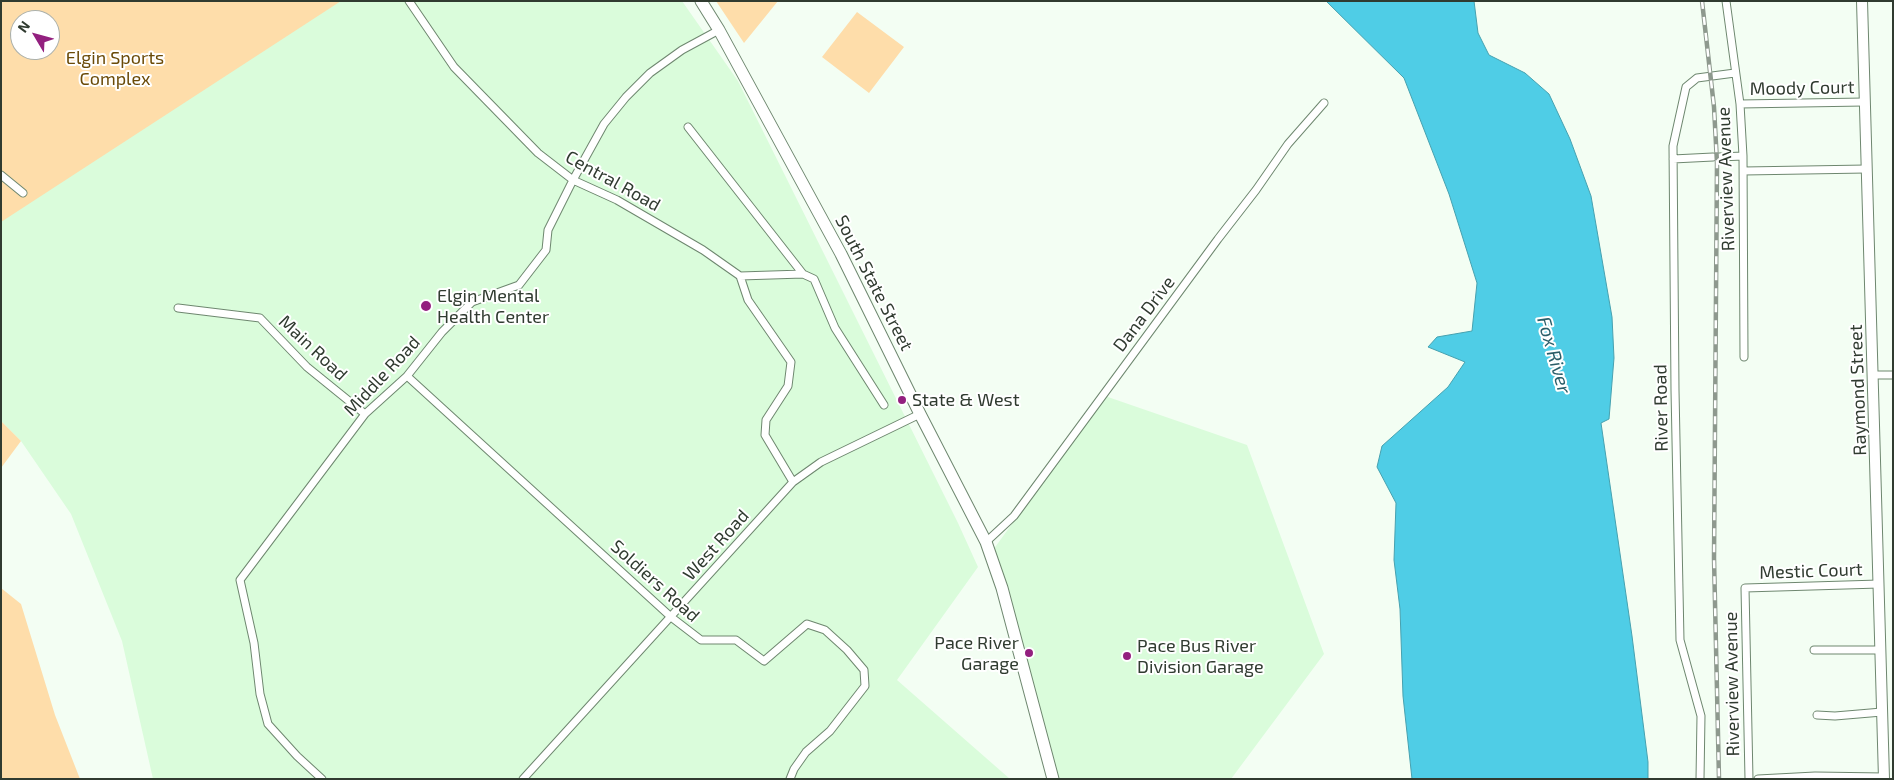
<!DOCTYPE html>
<style>
body{margin:0}
#map{position:relative;width:1894px;height:780px;overflow:hidden;background:#f3fef3;font-family:"Exo 2",sans-serif}
canvas{display:block}
.frame{position:absolute;inset:0;border:2px solid #303b30;pointer-events:none}
.north{position:absolute;left:10px;top:10px;width:50px;height:50px;box-sizing:border-box;background:#fff;border:1px solid #acb1ac;border-radius:50%;rotate:307deg;font-size:14px;font-weight:700;line-height:20px;text-align:center;color:#303b30}
.north::after{content:'';display:block;margin:auto;width:18px;height:22px;background:#93207f;clip-path:polygon(50% 0,100% 100%,50% 72%,0 100%)}
</style>
<div id="map">
<canvas width="1894" height="780"></canvas>
<div class="frame"></div>
<div class="north">N</div>
</div>
<script>
const context = document.querySelector('canvas').getContext('2d');
context.lineJoin = 'round';
function fillPath(path, color) {
  context.fillStyle = color;
  context.fill(path, 'evenodd');
}
function shape(rows) {
  const path = new Path2D();
  for (const r of rows) {
    path.moveTo(r[0], r[1]);
    for (let i = 2; i < r.length; i += 2) path.lineTo(r[i], r[i + 1]);
  }
  return path;
}
function stroke(path, color, width, dash) {
  context.strokeStyle = color;
  context.lineWidth = width;
  context.lineCap = dash ? 'butt' : 'round';
  context.setLineDash(dash || []);
  context.stroke(path);
}
function write(font, color, halo, rows, align = 'center') {
  context.font = font + ' "Exo 2",sans-serif';
  context.lineWidth = 4;
  context.setLineDash([]);
  context.textBaseline = 'middle';
  context.strokeStyle = halo;
  context.fillStyle = color;
  for (const [text, x, y, turn = 0] of rows) {
    context.save();
    context.translate(x, y);
    context.rotate((+turn || 0) * Math.PI / 180);
    context.textAlign = isNaN(turn) ? turn : align;
    if (halo) context.strokeText(text, 0, 0);
    context.fillText(text, 0, 0);
    context.restore();
  }
}
const built = shape([
 [330,1,682,1,738,81,958,523,978,567,897,680,1010,779,153,779,122,641,71,514,21,441,1,421,1,218],
 [1105,396,1247,445,1324,654,1231,779,1052,779,993,550]
]);
const green = shape([
 [1,1,341,1,1,222],
 [20,20,50,20,50,50,20,50],
 [716,1,778,1,744,43],
 [857,12,904,47,869,93,822,57],
 [1,421,21,441,1,468],
 [1,588,21,604,55,715,80,779,1,779]
]);
const water = shape([
 [1326,1,1474,1,1478,33,1489,55,1525,73,1549,94,1570,139,1591,196,1612,317,1614,358,1609,419,1601,423,1632,636,1648,762,1648,779,1412,779,1403,696,1400,609,1394,560,1396,503,1377,467,1382,446,1448,387,1465,362,1428,347,1437,337,1472,331,1477,283,1449,194,1404,78,1326,1]
]);
const street = shape([
 [409,1,454,67,538,153,573,180,617,200,703,250,740,276,803,274],
 [1726,1,1740,104,1743,156,1744,357],
 [1740,104,1864,102],
 [688,127,803,274,814,279,835,328,884,405],
 [1719,157,1743,156],
 [1673,159,1713,157],
 [1744,171,1866,169],
 [1,175,23,193],
 [740,276,748,300,791,362,788,386,766,420,765,435,793,482],
 [178,308,260,318,307,367,365,414],
 [1874,375,1893,375],
 [407,376,671,617,701,640,736,640,764,661,807,624,825,630,847,650,864,670,865,686,830,731,806,752,794,769,790,779],
 [986,542,1014,516,1218,239,1256,190,1288,144,1324,103],
 [1814,650,1881,650],
 [1817,715,1835,716,1882,712],
 [322,779,297,756,268,724,260,694,254,643,240,580,365,414,407,376,442,332,472,302,519,285,546,250,548,230,573,180,604,124,626,97,650,73,682,50,719,30],
 [523,779,793,482,821,462,920,414],
 [1700,779,1701,716,1680,640,1675,390,1673,146,1686,87,1697,78,1735,73],
 [1749,779,1745,588,1879,584],
 [1758,779,1815,776,1884,777]
]);
const secondary = shape([
 [1862,1,1884,779]
]);
const primary = shape([
 [701,1,719,30,841,254,920,414,986,542,1002,588,1053,779]
]);
const rail = shape([
 [1702,1,1714,107,1717,163,1714,558,1719,779]
]);
const markers = [
 [426,306,6,"#93207f"],
 [902,400,5,"#93207f"],
 [1029,653,5,"#93207f"],
 [1127,656,5,"#93207f"]
];
const parkNames = [
 ["Elgin Sports",115,58],
 ["Complex",115,79]
];
const streetNames = [
 ["Moody Court",1802,88,-1],
 ["Riverview Avenue",1726,179,-92],
 ["Central Road",613,181,29],
 ["South State Street",874,283,63],
 ["Dana Drive",1144,314,-53],
 ["Main Road",313,348,43],
 ["Middle Road",382,376,-47],
 ["Raymond Street",1858,390,-92],
 ["River Road",1661,408,-91],
 ["West Road",716,545,-48],
 ["Mestic Court",1811,571,-2],
 ["Soldiers Road",655,581,42],
 ["Riverview Avenue",1732,684,-91]
];
const poiNames = [
 ["Elgin Mental",437,296],
 ["Health Center",437,317],
 ["State & West",912,400],
 ["Pace River",1019,643,"right"],
 ["Garage",1019,664,"right"],
 ["Pace Bus River",1137,646],
 ["Division Garage",1137,667]
];
const waterNames = [
 ["Fox River",1554,355,74]
];
fillPath(built, '#dafcdb');
fillPath(green, '#feddaa');
fillPath(water, '#4fcde6');
stroke(water, '#46a1af', 1);
stroke(street, '#6e876f', 9);
stroke(secondary, '#6e876f', 12);
stroke(primary, '#6e876f', 13);
stroke(street, '#fff', 7);
stroke(secondary, '#fff', 10);
stroke(primary, '#fff', 11);
stroke(rail, '#8e998e', 4.5);
stroke(rail, '#fff', 2.5, [8]);
for (const [x, y, r, color] of markers) {
  const dot = new Path2D();
  dot.arc(x, y, r, 0, 2 * Math.PI);
  context.fillStyle = color;
  context.fill(dot);
  stroke(dot, '#fff', 2);
}
write('18px', '#6a4a07', '#fff', parkNames);
write('18px', '#303b30', '#fff', streetNames);
write('18px', '#303b30', '#fff', poiNames, 'left');
write('italic 19px', '#2a5e69', '#fff', waterNames);
</script>
